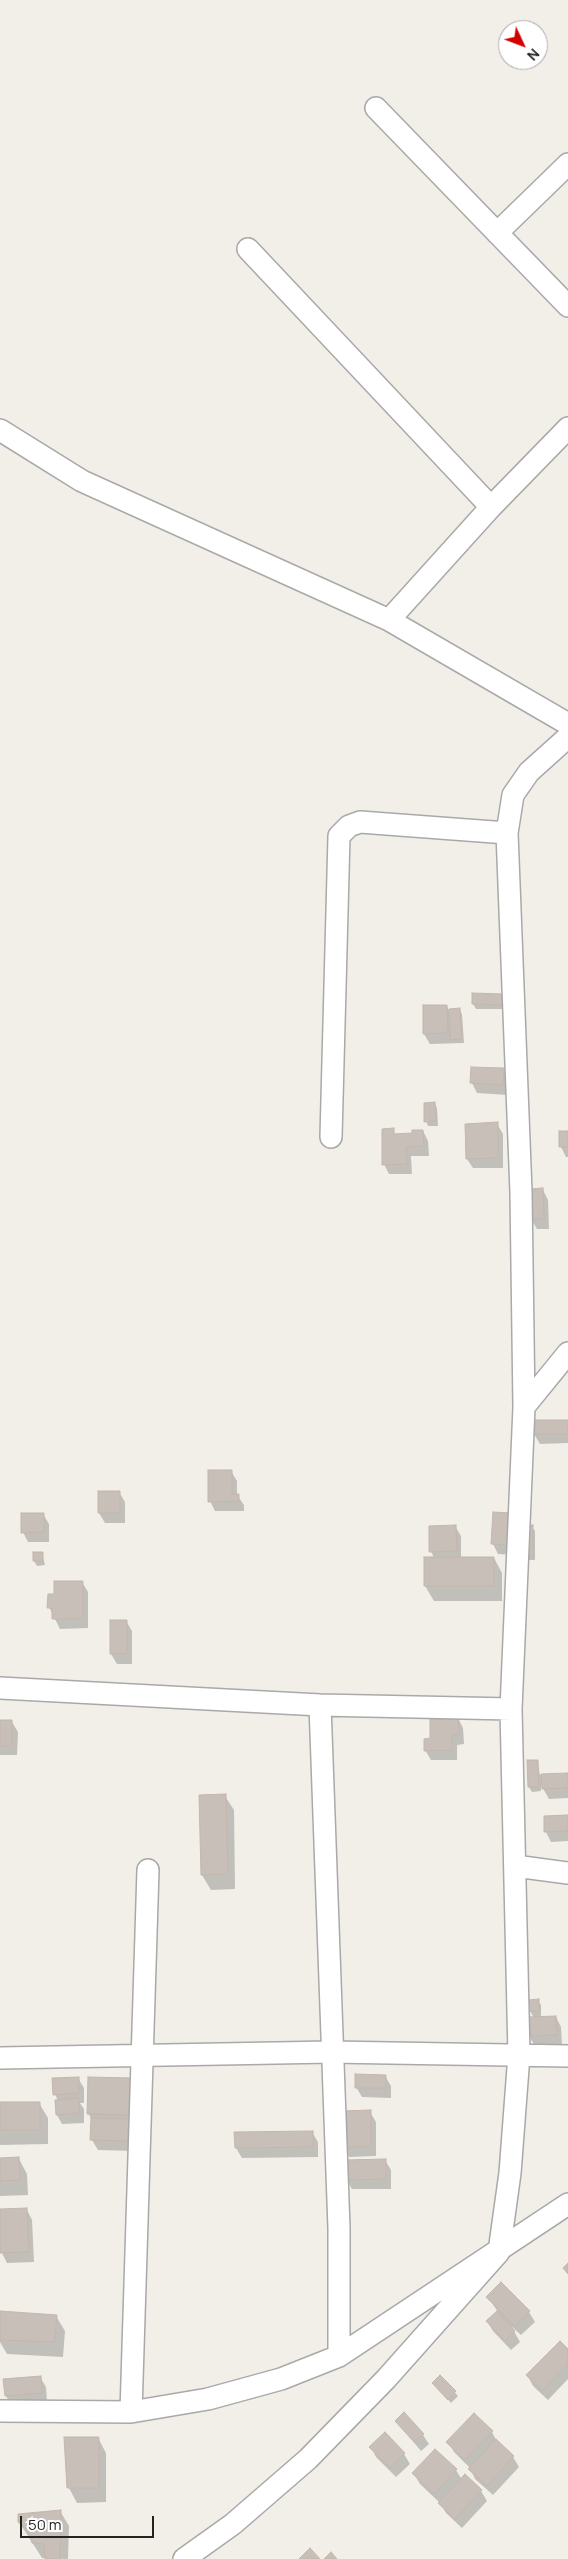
<!DOCTYPE html>
<style>
body{margin:0}
#map{position:relative;width:568px;height:2559px;overflow:hidden;background:#f2efe9;font-family:Manrope,sans-serif}
canvas{display:block}
.north{position:absolute;left:498px;top:20px;width:50px;height:50px;box-sizing:border-box;background:#fff;border:1px solid #a7a7a7;border-radius:50%;rotate:133deg;font-size:14px;font-weight:700;line-height:20px;text-align:center;color:#222}
.north::after{content:'';display:block;margin:auto;width:18px;height:22px;background:#d40000;clip-path:polygon(50% 0,100% 100%,50% 72%,0 100%)}
.scale{position:absolute;left:20px;top:2516px;width:134px;height:22px;box-sizing:border-box;border:2px solid #222;border-top:0;padding-left:6px;font-size:15px;line-height:18px;white-space:nowrap;color:#222;-webkit-text-stroke:4px #fff;paint-order:stroke}
</style>
<div id="map">
<canvas width="568" height="2559"></canvas>
<div class="north">N</div>
<div class="scale">50 m</div>
</div>
<script>
const context = document.querySelector('canvas').getContext('2d');
context.lineJoin = 'round';
function fillPath(path, color) {
  context.fillStyle = color;
  context.fill(path, 'evenodd');
}
function shape(rows) {
  const path = new Path2D();
  for (const r of rows) {
    path.moveTo(r[0], r[1]);
    for (let i = 2; i < r.length; i += 2) path.lineTo(r[i], r[i + 1]);
  }
  return path;
}
function stroke(path, color, width, dash) {
  context.strokeStyle = color;
  context.lineWidth = width;
  context.lineCap = dash ? 'butt' : 'round';
  context.setLineDash(dash || []);
  context.stroke(path);
}
const shadow = shape([
 [502,995,504,1000,504,1009,476,1009,473,1004],
 [446,1006,449,1010,459,1010,462,1014,464,1043,430,1044,424,1034],
 [472,1068,503,1069,509,1079,508,1095,477,1093,472,1083],
 [435,1104,437,1108,438,1126,428,1126,426,1121],
 [497,1124,503,1134,503,1168,473,1168,467,1159],
 [393,1130,396,1135,414,1134,423,1131,428,1141,429,1156,411,1156,412,1174,389,1174,384,1164],
 [568,1132,568,1157,566,1157,561,1147],
 [543,1190,548,1200,549,1229,537,1229,531,1219],
 [568,1421,568,1443,540,1444,534,1434],
 [231,1471,237,1481,237,1495,244,1505,244,1511,215,1511,210,1501],
 [119,1492,125,1502,125,1523,105,1523,99,1513],
 [43,1514,49,1524,49,1542,28,1542,23,1532],
 [510,1514,514,1555,498,1554,493,1544],
 [455,1526,461,1536,461,1558,494,1558,502,1573,502,1601,434,1601,425,1586,426,1558,434,1558,431,1551],
 [532,1527,535,1531,535,1560,527,1560],
 [42,1553,45,1565,37,1566,34,1561],
 [82,1582,88,1592,88,1628,60,1629,49,1607,55,1595],
 [111,1621,126,1621,132,1631,132,1664,117,1664,111,1654],
 [458,1718,463,1728,464,1744,457,1745,457,1760,431,1760,425,1750,431,1740],
 [0,1722,12,1722,18,1732,17,1755,0,1755],
 [529,1761,537,1761,540,1775,568,1774,568,1798,549,1799,541,1785,541,1791,532,1792,529,1787],
 [225,1796,234,1810,235,1889,211,1890,202,1875],
 [568,1816,568,1841,551,1842,546,1832,545,1817],
 [538,2001,541,2005,541,2018,556,2017,561,2027,562,2045,535,2046,529,2036,534,2018,530,2011],
 [385,2076,391,2086,391,2098,362,2097,356,2087],
 [78,2078,84,2088,84,2103,80,2103,84,2109,84,2123,62,2124,57,2115,58,2101,55,2094],
 [130,2079,133,2151,98,2150,92,2140,92,2120,88,2113],
 [39,2103,48,2118,48,2144,0,2145,0,2104],
 [370,2112,376,2122,376,2156,349,2157,344,2147],
 [312,2132,318,2142,318,2157,242,2158,236,2148,236,2133],
 [0,2159,19,2159,27,2174,28,2195,0,2196],
 [385,2160,391,2170,391,2189,352,2189,346,2179],
 [27,2210,32,2220,34,2262,7,2263,2,2253],
 [501,2284,529,2312,535,2322,521,2335,511,2326,520,2342,511,2350,493,2331,487,2321,498,2312,488,2297],
 [0,2313,56,2316,65,2331,63,2357,7,2354,0,2342],
 [568,2351,568,2379,548,2400,533,2386,528,2376],
 [40,2377,46,2387,47,2403,12,2406,6,2396,5,2380],
 [440,2377,458,2396,451,2403,434,2384],
 [396,2421,423,2435,429,2444,421,2451],
 [492,2432,497,2442,513,2457,519,2467,493,2495,475,2479,470,2468,454,2452,448,2442],
 [385,2434,404,2454,410,2464,396,2477,376,2457,371,2447],
 [98,2438,106,2453,106,2502,77,2503,69,2488],
 [435,2451,456,2470,462,2480,465,2476,481,2491,487,2501,462,2528,446,2513,440,2503,420,2484,414,2474],
 [60,2511,69,2526,68,2559,42,2558,19,2522]
]);
const building = shape([
 [472,993,502,994,502,1005,472,1004,472,993],
 [423,1005,447,1005,448,1033,423,1034,423,1005],
 [460,1008,462,1039,450,1040,449,1009,460,1008],
 [471,1067,504,1068,503,1085,470,1083,471,1067],
 [435,1102,436,1121,424,1122,424,1103,435,1102],
 [498,1122,498,1158,466,1159,465,1124,498,1122],
 [394,1128,394,1134,412,1133,412,1130,423,1130,424,1146,406,1147,407,1164,382,1165,382,1129,394,1128],
 [559,1131,568,1131,568,1147,559,1147,559,1131],
 [543,1188,544,1219,530,1219,529,1189,543,1188],
 [533,1420,568,1420,568,1434,533,1434,533,1420],
 [208,1470,232,1470,232,1494,239,1494,239,1501,208,1502,208,1470],
 [98,1491,120,1491,120,1513,98,1513,98,1491],
 [493,1512,511,1513,509,1545,491,1544,493,1512],
 [21,1513,44,1513,44,1532,21,1533,21,1513],
 [456,1525,457,1551,429,1552,429,1526,456,1525],
 [533,1525,533,1556,523,1556,523,1526,533,1525],
 [33,1552,43,1552,43,1561,33,1561,33,1552],
 [424,1557,494,1557,494,1586,424,1586,424,1557],
 [54,1581,83,1581,83,1619,52,1619,52,1608,47,1608,48,1594,54,1594,54,1581],
 [110,1620,127,1620,127,1654,110,1654,110,1620],
 [458,1717,459,1734,452,1735,452,1750,424,1751,424,1739,430,1738,430,1718,458,1717],
 [0,1720,12,1720,12,1746,0,1746,0,1720],
 [527,1760,538,1760,539,1787,528,1787,527,1760],
 [568,1773,568,1788,542,1789,541,1774,568,1773],
 [226,1794,228,1874,201,1875,199,1795,226,1794],
 [568,1815,568,1831,544,1832,544,1816,568,1815],
 [539,1999,539,2011,529,2011,528,2000,539,1999],
 [556,2016,557,2035,528,2036,528,2017,556,2016],
 [355,2074,386,2075,386,2088,355,2088,355,2074],
 [79,2077,79,2093,53,2095,52,2078,79,2077],
 [88,2077,131,2078,130,2115,87,2114,88,2077],
 [79,2098,79,2113,56,2115,55,2100,79,2098],
 [0,2102,40,2102,40,2130,0,2130,0,2102],
 [371,2110,371,2147,342,2147,343,2111,371,2110],
 [91,2118,129,2119,128,2141,90,2140,91,2118],
 [313,2131,313,2147,235,2148,234,2132,313,2131],
 [19,2157,20,2180,0,2181,0,2158,19,2157],
 [386,2159,386,2179,345,2180,345,2160,386,2159],
 [27,2208,29,2252,0,2253,0,2209,27,2208],
 [568,2263,568,2274,563,2268,568,2263],
 [501,2282,530,2311,515,2326,486,2297,501,2282],
 [0,2311,57,2315,55,2342,0,2340,0,2311],
 [497,2311,515,2331,505,2341,486,2321,497,2311],
 [560,2341,568,2349,568,2364,542,2391,526,2375,560,2341],
 [440,2375,456,2391,448,2400,432,2383,440,2375],
 [41,2376,42,2393,5,2396,3,2379,41,2376],
 [404,2412,424,2434,414,2442,395,2421,404,2412],
 [474,2413,493,2431,465,2460,446,2442,474,2413],
 [385,2432,405,2453,390,2468,369,2447,385,2432],
 [64,2437,99,2437,99,2488,67,2488,64,2437],
 [496,2439,514,2456,487,2486,468,2469,496,2439],
 [435,2449,457,2469,434,2494,412,2473,435,2449],
 [465,2474,482,2490,455,2519,438,2503,465,2474],
 [61,2510,60,2559,45,2559,44,2544,32,2543,29,2531,18,2522,18,2514,61,2510],
 [310,2548,320,2559,299,2559,310,2548],
 [331,2552,337,2559,324,2559,331,2552]
]);
const street = shape([
 [376,108,568,306],
 [497,233,568,164],
 [248,249,491,507],
 [0,430,82,481,389,620,568,724],
 [389,620,491,507,568,428],
 [331,1137,339,836,349,826,360,822,507,833],
 [524,1407,568,1353],
 [0,1688,320,1705,511,1709],
 [320,1705,339,2228,339,2356],
 [515,1866,568,1873],
 [0,2058,331,2052,568,2056],
 [0,2411,131,2412,208,2399,281,2379,339,2356,568,2204],
 [131,2412,148,1870],
 [184,2559,233,2524,308,2459,386,2379,499,2252,510,2173,519,2055,511,1709,524,1407,521,1192,507,833,513,795,529,772,568,737]
]);
fillPath(shadow, '#0003');
fillPath(building, '#c7bfb8');
stroke(building, '#c4b6ab', 1);
stroke(street, '#a9a9a9', 24);
stroke(street, '#fff', 21);
</script>
